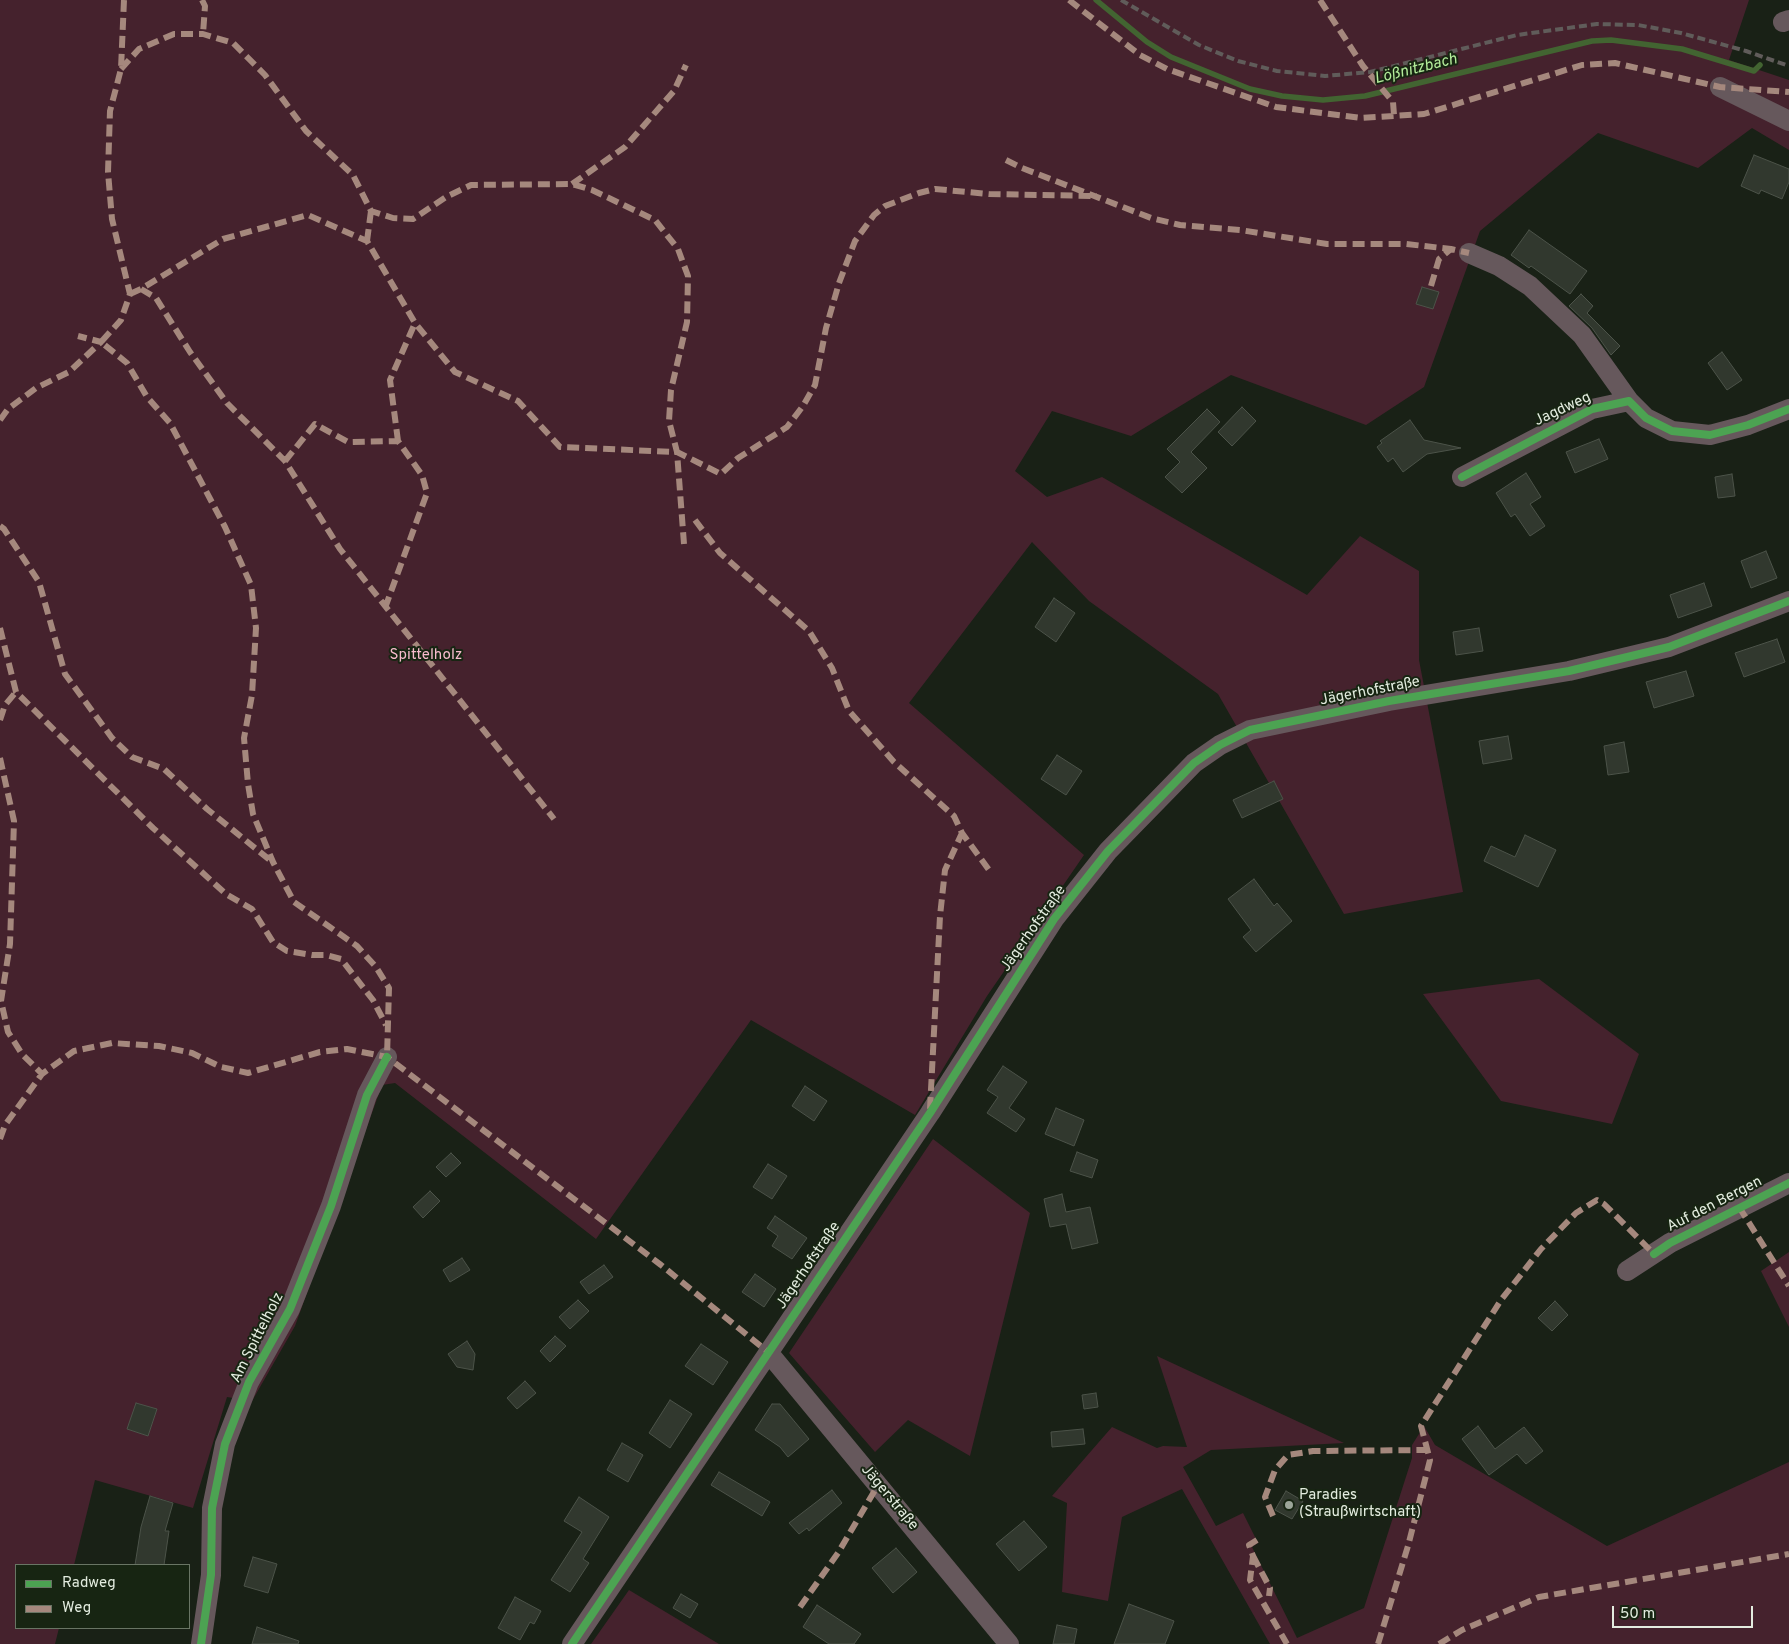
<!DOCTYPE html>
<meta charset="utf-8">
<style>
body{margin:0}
#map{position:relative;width:1789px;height:1644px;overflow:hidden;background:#192116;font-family:Overpass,sans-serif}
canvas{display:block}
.legend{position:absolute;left:15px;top:1564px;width:175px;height:65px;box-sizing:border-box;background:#172512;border:1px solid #697564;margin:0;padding:6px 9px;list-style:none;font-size:15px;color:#e3ecdf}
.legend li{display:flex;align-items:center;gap:10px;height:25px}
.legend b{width:25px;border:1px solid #697564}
.scale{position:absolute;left:1612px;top:1606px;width:141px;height:22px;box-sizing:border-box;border:2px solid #e3ecdf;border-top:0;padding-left:6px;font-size:15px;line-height:18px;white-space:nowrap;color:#e3ecdf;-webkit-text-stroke:4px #172512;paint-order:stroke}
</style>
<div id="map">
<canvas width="1789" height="1644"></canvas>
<ul class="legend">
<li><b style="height:6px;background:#4ca352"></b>Radweg</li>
<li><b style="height:6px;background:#a5887d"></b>Weg</li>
</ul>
<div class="scale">50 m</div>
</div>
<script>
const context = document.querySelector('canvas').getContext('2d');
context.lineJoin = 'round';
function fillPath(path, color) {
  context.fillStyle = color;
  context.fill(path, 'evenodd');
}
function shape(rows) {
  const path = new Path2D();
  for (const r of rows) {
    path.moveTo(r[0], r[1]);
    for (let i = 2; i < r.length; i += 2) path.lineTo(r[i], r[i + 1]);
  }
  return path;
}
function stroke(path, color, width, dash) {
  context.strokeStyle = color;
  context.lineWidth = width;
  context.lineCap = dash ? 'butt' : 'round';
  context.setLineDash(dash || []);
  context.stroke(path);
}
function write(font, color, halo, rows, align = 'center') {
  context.font = font + ' Overpass,sans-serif';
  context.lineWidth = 4;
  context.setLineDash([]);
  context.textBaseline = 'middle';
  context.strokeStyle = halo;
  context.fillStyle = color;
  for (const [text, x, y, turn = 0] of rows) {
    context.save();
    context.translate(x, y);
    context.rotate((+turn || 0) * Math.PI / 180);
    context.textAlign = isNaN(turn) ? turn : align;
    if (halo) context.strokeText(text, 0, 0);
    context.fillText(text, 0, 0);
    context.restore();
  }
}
const green = shape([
 [0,0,1749,0,1729,60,1789,80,1789,150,1752,128,1698,168,1598,133,1480,231,1424,387,1366,425,1231,375,1131,436,1052,411,1015,471,1047,497,1102,477,1307,595,1360,536,1419,571,1419,660,1463,892,1344,914,1218,694,1089,601,1032,542,909,703,1084,855,987,996,915,1115,751,1020,596,1239,395,1083,382,1085,295,1326,252,1401,227,1397,193,1508,95,1480,74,1565,16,1565,16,1628,59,1628,55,1644,0,1644],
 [1539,979,1639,1054,1612,1124,1501,1101,1423,994],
 [933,1139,1030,1213,970,1456,908,1420,875,1452,789,1353],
 [1789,1252,1789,1327,1761,1271],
 [1157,1356,1344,1443,1211,1450,1183,1467,1216,1526,1243,1513,1258,1543,1252,1547,1297,1638,1364,1608,1412,1458,1412,1445,1424,1426,1435,1445,1607,1546,1789,1462,1789,1644,1270,1644,1182,1489,1122,1517,1108,1601,1062,1592,1067,1503,1052,1496,1112,1427,1157,1448,1163,1446,1187,1447],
 [629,1590,719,1644,591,1644]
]);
const stream = shape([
 [1096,0,1147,42,1171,57,1250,89,1282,96,1323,100,1365,96,1592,41,1611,40,1682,49,1754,71,1760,65]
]);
const building = shape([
 [1754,155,1789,169,1789,182,1782,199,1761,190,1759,194,1741,186,1754,155],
 [1529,230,1587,271,1570,294,1531,266,1529,268,1511,255,1529,230],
 [1422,287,1439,292,1433,309,1416,304,1422,287],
 [1581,294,1593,306,1587,313,1620,346,1611,355,1592,328,1569,306,1581,294],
 [1722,352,1742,380,1727,390,1708,363,1722,352],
 [1242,407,1256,421,1232,446,1218,432,1242,407],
 [1207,409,1220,422,1191,452,1207,468,1182,493,1165,477,1180,462,1167,449,1207,409],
 [1410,420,1424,440,1461,448,1427,454,1403,472,1393,458,1388,462,1377,447,1382,443,1380,441,1410,420],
 [1599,439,1608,459,1575,473,1566,452,1599,439],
 [1526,473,1541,497,1530,504,1545,526,1530,536,1515,514,1511,517,1496,493,1526,473],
 [1732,474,1735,496,1718,498,1715,477,1732,474],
 [1766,551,1777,578,1751,588,1741,561,1766,551],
 [1704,583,1712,606,1678,618,1670,595,1704,583],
 [1054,598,1075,613,1056,642,1035,627,1054,598],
 [1479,628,1483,651,1456,655,1453,632,1479,628],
 [1777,639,1785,662,1744,677,1735,653,1777,639],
 [1686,671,1694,696,1654,708,1646,682,1686,671],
 [1508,736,1512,759,1483,764,1479,741,1508,736],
 [1624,742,1629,772,1608,775,1604,746,1624,742],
 [1057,755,1082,771,1066,795,1041,779,1057,755],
 [1274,781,1283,799,1242,818,1233,800,1274,781],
 [1525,835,1556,850,1538,887,1484,861,1491,846,1515,857,1525,835],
 [1254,879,1274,906,1277,903,1292,921,1256,952,1243,937,1251,930,1228,899,1254,879],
 [1003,1066,1027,1082,1009,1108,1025,1119,1016,1132,987,1113,998,1097,987,1090,1003,1066],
 [805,1086,827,1101,814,1121,792,1106,805,1086],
 [1056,1108,1084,1120,1074,1146,1045,1134,1056,1108],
 [1077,1152,1098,1160,1092,1178,1070,1171,1077,1152],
 [451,1153,461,1163,446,1177,436,1167,451,1153],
 [768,1164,787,1176,772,1199,753,1187,768,1164],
 [430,1191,440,1201,423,1218,413,1207,430,1191],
 [1062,1194,1066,1212,1090,1207,1098,1243,1072,1249,1066,1224,1050,1227,1044,1199,1062,1194],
 [775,1216,807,1238,792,1259,772,1246,778,1236,767,1228,775,1216],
 [462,1258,470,1270,450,1282,443,1270,462,1258],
 [604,1265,613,1277,589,1294,580,1282,604,1265],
 [755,1274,776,1289,764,1307,742,1292,755,1274],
 [578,1300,589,1311,570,1329,559,1317,578,1300],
 [1555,1301,1568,1315,1552,1331,1538,1318,1555,1301],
 [555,1336,566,1346,550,1362,540,1351,555,1336],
 [467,1341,475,1354,473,1370,457,1367,448,1354,467,1341],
 [701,1344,728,1362,713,1385,685,1366,701,1344],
 [525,1381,536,1393,517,1409,507,1398,525,1381],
 [1096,1393,1098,1407,1084,1409,1082,1395,1096,1393],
 [670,1400,692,1414,670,1448,649,1433,670,1400],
 [136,1403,157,1409,148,1436,127,1429,136,1403],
 [772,1404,780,1404,809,1439,788,1457,780,1447,755,1430,772,1404],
 [1478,1426,1495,1449,1524,1427,1543,1451,1526,1464,1517,1454,1489,1475,1462,1439,1478,1426],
 [1083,1429,1085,1444,1052,1447,1051,1432,1083,1429],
 [622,1443,643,1455,628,1482,607,1470,622,1443],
 [719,1472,770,1502,762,1516,711,1485,719,1472],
 [832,1490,842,1503,809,1531,807,1528,799,1534,789,1523,832,1490],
 [1286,1491,1303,1501,1292,1519,1275,1510,1286,1491],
 [150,1496,173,1503,165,1531,169,1531,164,1565,135,1565,141,1527,150,1496],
 [579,1497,609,1517,583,1559,589,1563,570,1592,551,1580,582,1532,564,1521,579,1497],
 [1024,1521,1047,1547,1019,1571,996,1544,1024,1521],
 [896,1548,917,1572,893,1593,872,1568,896,1548],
 [253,1557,277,1564,268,1593,244,1586,253,1557],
 [681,1594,698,1604,690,1618,673,1608,681,1594],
 [515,1597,541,1611,534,1624,530,1622,520,1640,498,1628,515,1597],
 [1129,1604,1174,1621,1165,1644,1114,1644,1129,1604],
 [817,1605,861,1634,854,1644,829,1644,803,1627,817,1605],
 [1057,1625,1077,1629,1074,1644,1053,1644,1057,1625],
 [257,1627,299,1641,298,1644,252,1644,257,1627]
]);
const minor = shape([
 [1783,22,1789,20],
 [1720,87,1789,121],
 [1469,253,1499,266,1530,286,1582,335,1629,401],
 [1462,477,1592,409,1629,401,1646,418,1672,431,1710,435,1748,425,1789,409],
 [1627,1271,1670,1243,1789,1183],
 [768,1352,1009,1644],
 [201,1644,211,1575,212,1508,225,1444,249,1382,290,1309,331,1206,367,1095,387,1057],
 [572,1644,930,1113,1054,919,1108,851,1194,763,1220,745,1250,730,1389,701,1569,671,1669,647,1789,601]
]);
const rail = shape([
 [1121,0,1199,45,1238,61,1277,71,1325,76,1370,72,1517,35,1597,24,1638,25,1681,33,1746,51,1789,66]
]);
const quiet = shape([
 [124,0,121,69,110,111,108,172,112,219,130,294,121,320,101,342,127,363,147,397,170,423,225,527,251,585,256,628,252,695,244,738,248,784,253,814,273,862,294,902,357,946,376,967,389,988,387,1057],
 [202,0,205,6,203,34],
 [1069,0,1140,55,1167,69,1276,107,1361,118,1424,114,1582,65,1615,63,1720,87,1789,92],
 [1320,0,1363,66,1393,102,1394,115],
 [121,69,139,49,174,34,203,34,233,43,265,75,306,131,353,175,371,211,393,218,413,219,446,197,471,185,572,184,592,190,655,220,678,249,688,276,687,322,671,390,669,421,677,452,684,544],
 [1006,160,1022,168,1151,218,1180,225,1240,230,1327,244,1406,244,1451,249],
 [572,184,625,147,674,91,686,65],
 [367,241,371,211],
 [1431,286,1439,259,1451,249,1469,253],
 [141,289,156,298,190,352,227,403,285,461,340,549,554,819],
 [130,294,141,289,223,239,308,215,367,241,415,323,455,372,518,401,560,447,677,452,721,474,738,458,787,427,803,406,815,385,826,328,839,283,855,241,874,215,885,206,919,193,935,189,989,194,1097,196],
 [0,420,8,409,36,388,69,372,101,342,78,336],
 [398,441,390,380,415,323],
 [285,461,315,424,348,442,398,441,422,475,427,493,385,608],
 [695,520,720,553,809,631,832,668,849,711,894,762,954,816,962,833,989,870],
 [0,526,4,529,39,582,65,674,112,738,132,757,164,769,207,809,271,861],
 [0,628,16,692,153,828,226,894,252,909,273,942,287,951,312,955,326,955,341,959,373,1000,386,1025],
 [0,720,5,705,16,692],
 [0,758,14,821,10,944,1,1001,8,1032,22,1054,42,1074],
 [930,1109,940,916,945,870,962,833],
 [0,1139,5,1125,42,1074,74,1051,112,1043,159,1046,192,1053,221,1067,248,1073,320,1052,347,1049,387,1057,661,1265,768,1352],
 [1739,1207,1789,1286],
 [1273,1516,1265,1497,1275,1470,1288,1455,1313,1451,1427,1450],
 [1257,1540,1249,1545,1253,1556,1250,1580,1287,1644],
 [1253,1556,1270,1588,1269,1596],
 [800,1607,838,1553,878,1485],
 [1378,1644,1408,1546,1430,1460,1421,1426,1501,1300,1541,1249,1576,1213,1597,1200,1604,1204,1654,1254],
 [1439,1644,1462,1630,1539,1597,1789,1554]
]);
const cycleway = shape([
 [1462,477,1592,409,1629,401,1646,418,1672,431,1710,435,1748,425,1789,409],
 [1654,1254,1670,1243,1789,1183],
 [201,1644,211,1575,212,1508,225,1444,249,1382,290,1309,331,1206,367,1095,387,1057],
 [572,1644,930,1113,1054,919,1108,851,1194,763,1220,745,1250,730,1389,701,1569,671,1669,647,1789,601]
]);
const markers = [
 [1289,1505,5,"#9ca599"]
];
const streetNames = [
 ["Jagdweg",1563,410,-25],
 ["Jägerhofstraße",1370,692,-11],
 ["Jägerhofstraße",1034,929,-55],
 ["Auf den Bergen",1715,1205,-27],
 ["Jägerhofstraße",809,1266,-56],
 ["Am Spittelholz",258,1338,-63],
 ["Jägerstraße",889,1498,50]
];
const parkNames = [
 ["Spittelholz",426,656]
];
const poiNames = [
 ["Paradies",1299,1496],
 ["(Straußwirtschaft)",1299,1513]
];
const waterNames = [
 ["Lößnitzbach",1416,70,-14]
];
fillPath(green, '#45222d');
stroke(stream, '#426431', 5.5);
fillPath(building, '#31382e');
stroke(building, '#4c5349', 1);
stroke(minor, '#66585c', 20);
stroke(rail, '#605c5a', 4, [8, 4]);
stroke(quiet, '#a5887d', 6, [12, 6]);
stroke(cycleway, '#4ca352', 8);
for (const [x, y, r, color] of markers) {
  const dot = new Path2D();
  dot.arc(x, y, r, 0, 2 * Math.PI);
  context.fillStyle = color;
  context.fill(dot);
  stroke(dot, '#172512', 2);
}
write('15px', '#e3ecdf', '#172512', streetNames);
write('15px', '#f7bbcd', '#172512', parkNames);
write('15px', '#e3ecdf', '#172512', poiNames, 'left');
write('italic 16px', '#b3ec9a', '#172512', waterNames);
</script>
